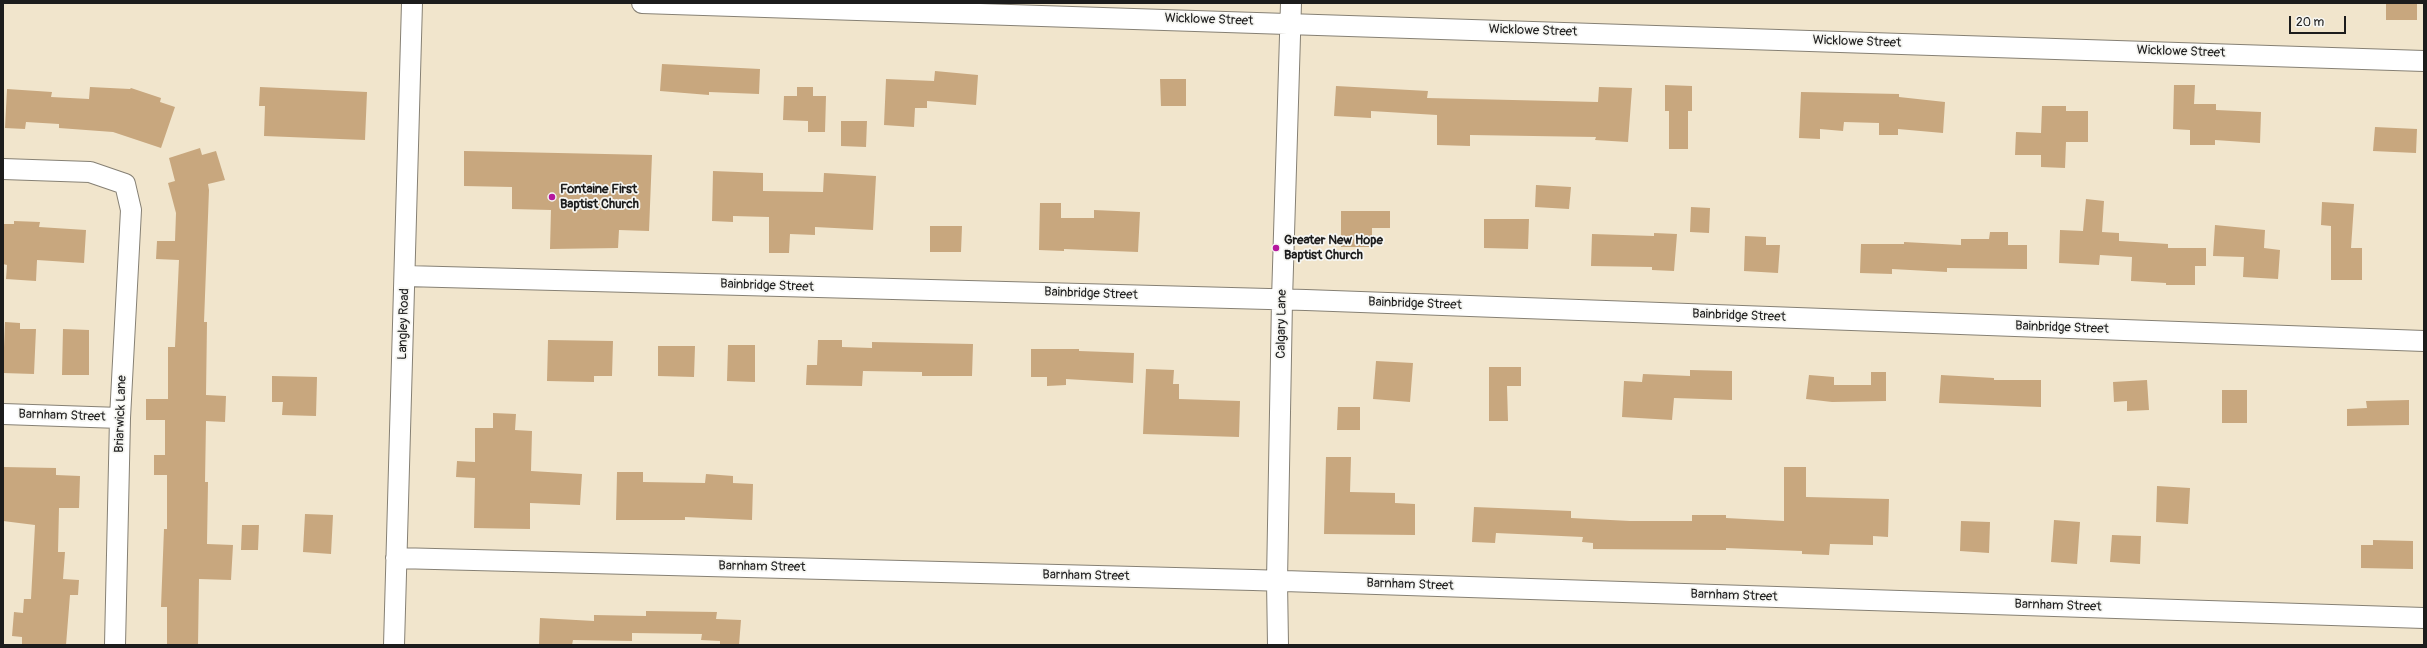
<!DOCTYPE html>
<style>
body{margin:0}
#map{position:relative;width:2427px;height:648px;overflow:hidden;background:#f1e5cc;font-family:Pangolin,sans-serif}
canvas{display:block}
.frame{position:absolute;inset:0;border:4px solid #1c1c1c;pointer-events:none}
.scale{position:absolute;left:2289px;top:16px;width:57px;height:18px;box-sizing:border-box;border:2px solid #1c1c1c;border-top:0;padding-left:5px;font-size:12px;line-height:14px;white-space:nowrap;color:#1c1c1c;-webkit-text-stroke:3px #f6f6f2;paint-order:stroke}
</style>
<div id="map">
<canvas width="2427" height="648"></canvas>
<div class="frame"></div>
<div class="scale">20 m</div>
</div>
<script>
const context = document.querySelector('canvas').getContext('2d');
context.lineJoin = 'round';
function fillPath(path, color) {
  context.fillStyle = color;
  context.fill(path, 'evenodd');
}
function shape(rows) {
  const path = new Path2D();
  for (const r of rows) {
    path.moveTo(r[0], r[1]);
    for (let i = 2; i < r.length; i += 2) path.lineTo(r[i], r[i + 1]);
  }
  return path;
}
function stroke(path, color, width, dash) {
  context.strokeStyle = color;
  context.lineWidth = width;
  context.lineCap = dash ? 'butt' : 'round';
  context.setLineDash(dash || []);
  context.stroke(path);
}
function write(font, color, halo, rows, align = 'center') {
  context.font = font + ' Pangolin,sans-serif';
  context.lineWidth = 3.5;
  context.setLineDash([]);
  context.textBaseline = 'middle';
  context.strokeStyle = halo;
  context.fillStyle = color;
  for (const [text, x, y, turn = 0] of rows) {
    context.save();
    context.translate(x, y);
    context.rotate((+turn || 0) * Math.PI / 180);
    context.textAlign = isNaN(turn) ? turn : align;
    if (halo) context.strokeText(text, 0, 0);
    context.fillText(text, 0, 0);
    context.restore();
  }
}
const building = shape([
 [2386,3,2417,3,2417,20,2386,20],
 [662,64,760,69,759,94,709,92,709,95,660,91],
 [935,71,978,75,976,105,927,101,927,108,915,108,914,127,884,125,886,79,934,81],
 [1160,79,1186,79,1186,106,1161,106],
 [1665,85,1692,86,1692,111,1688,111,1688,149,1669,149,1669,111,1665,111],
 [2174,85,2195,85,2194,104,2216,104,2216,110,2261,112,2260,143,2215,140,2215,145,2190,145,2190,130,2173,129],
 [1336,86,1428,91,1427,98,1598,102,1599,87,1632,88,1628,142,1595,140,1596,137,1470,135,1470,146,1437,145,1437,115,1371,111,1371,118,1334,116],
 [90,87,130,89,131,88,161,98,160,102,175,107,161,148,113,132,59,128,59,124,26,122,25,129,5,128,7,89,52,92,51,97,89,99],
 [260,87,367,92,365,140,264,136,265,106,259,106],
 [797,87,813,87,813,96,826,96,825,132,808,132,808,121,783,120,784,96,797,96],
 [1801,92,1899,94,1899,97,1945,102,1943,133,1898,129,1898,135,1879,135,1879,123,1844,122,1843,131,1820,129,1820,139,1799,138],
 [2042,106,2066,106,2066,111,2088,111,2088,142,2066,142,2065,168,2041,167,2041,155,2015,155,2016,132,2041,133],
 [841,121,867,121,866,147,841,146],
 [2375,127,2417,129,2416,153,2373,151],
 [200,148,202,155,216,151,225,180,208,184,209,190,204,322,207,322,206,395,226,396,225,422,206,421,205,482,208,482,207,544,233,545,231,580,199,579,198,645,167,645,167,607,161,607,164,529,167,529,167,475,154,475,154,455,165,455,165,420,146,420,146,399,168,399,168,347,175,347,179,260,156,259,157,241,175,241,176,213,168,183,175,181,169,158],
 [464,151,652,155,649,231,619,230,618,248,550,249,551,210,512,209,512,187,464,186],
 [713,171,763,173,763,191,823,192,824,173,876,176,873,230,815,227,815,235,790,234,789,253,769,253,769,217,733,216,733,222,712,221],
 [1536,185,1571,187,1569,209,1535,207],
 [2086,199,2104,201,2102,232,2119,233,2119,241,2168,244,2168,248,2206,248,2206,266,2195,266,2195,285,2166,285,2166,283,2131,281,2132,257,2100,255,2099,265,2059,263,2060,230,2083,231],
 [2322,202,2354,204,2351,248,2362,248,2362,280,2331,280,2331,226,2321,225],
 [1040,203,1061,203,1061,218,1094,218,1094,210,1140,212,1138,252,1064,249,1064,251,1039,250],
 [1691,207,1710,208,1709,233,1690,232],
 [1341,211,1390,211,1390,228,1372,228,1372,247,1341,247],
 [1484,219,1529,219,1528,249,1484,248],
 [14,221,40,222,39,227,86,230,84,263,37,260,36,281,6,279,7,265,3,264,3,224,14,224],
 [2215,225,2265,230,2264,248,2280,250,2278,279,2243,277,2244,257,2213,256],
 [930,226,962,226,961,252,930,252],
 [1990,232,2008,232,2008,245,2027,245,2027,269,1947,268,1947,272,1892,269,1892,274,1860,273,1861,244,1904,244,1904,242,1961,245,1961,239,1989,239],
 [1654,233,1677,234,1674,271,1652,270,1652,267,1591,266,1592,234,1654,236],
 [1745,236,1766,237,1766,245,1780,245,1778,273,1744,271],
 [5,322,20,323,20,329,36,329,34,374,3,373],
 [63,329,89,330,89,375,62,375],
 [548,340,613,341,612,376,594,376,594,382,547,381],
 [818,340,842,340,842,347,872,348,872,342,973,344,972,376,922,376,922,372,863,371,862,386,806,385,807,365,817,365],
 [728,345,755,345,755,382,727,381],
 [658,346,695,346,694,377,658,376],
 [1031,349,1079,349,1079,351,1134,353,1133,383,1066,379,1066,385,1047,386,1047,377,1031,377],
 [1376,361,1413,363,1410,402,1373,399],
 [1489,367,1521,367,1521,386,1507,386,1508,421,1489,421],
 [1146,369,1174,370,1173,384,1179,384,1179,399,1240,401,1239,437,1143,434],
 [1690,370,1732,371,1732,400,1674,398,1672,420,1622,417,1624,381,1642,382,1643,374,1690,376],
 [1871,372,1886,372,1886,401,1832,402,1806,399,1809,375,1834,377,1834,385,1871,385],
 [1941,375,1994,378,1994,380,2041,380,2041,407,1939,403],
 [272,376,317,377,316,416,282,415,283,402,272,402],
 [2147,380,2149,410,2127,411,2127,401,2114,402,2113,382],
 [2222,390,2247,390,2247,423,2222,423],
 [2409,400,2409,425,2347,426,2347,409,2367,408,2366,401],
 [1338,407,1360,407,1360,430,1337,430],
 [493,413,516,414,515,430,532,431,531,471,582,474,580,505,530,503,530,529,474,528,475,478,456,477,457,461,475,462,475,428,493,428],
 [1326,457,1351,457,1350,492,1395,493,1395,503,1415,504,1415,535,1324,534],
 [3,467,56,468,56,475,80,476,79,508,59,508,58,552,65,552,63,579,79,580,78,595,70,595,66,645,22,645,22,637,12,636,14,612,23,613,24,599,31,599,35,525,3,521],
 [1784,467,1806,467,1806,497,1889,499,1888,537,1873,536,1873,545,1830,544,1829,555,1802,554,1802,551,1726,548,1726,550,1593,549,1593,543,1582,542,1583,537,1496,533,1495,543,1472,542,1474,507,1571,511,1571,518,1630,521,1692,521,1692,515,1726,515,1726,518,1784,521],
 [617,472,643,472,643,482,705,483,706,474,733,476,733,483,753,484,752,520,685,517,685,520,616,520],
 [2157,486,2190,488,2188,524,2156,522],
 [305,514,333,515,331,554,303,552],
 [2054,520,2080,522,2077,564,2051,562],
 [1961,521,1990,522,1989,553,1960,551],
 [242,525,259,525,258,550,241,550],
 [2112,535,2141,536,2140,564,2110,562],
 [2373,540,2413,541,2413,569,2361,568,2361,545,2373,545],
 [646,611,717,612,716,619,741,620,739,645,720,645,720,641,701,640,702,634,632,633,632,641,573,640,572,645,539,645,540,618,594,621,594,615,646,616]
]);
const minor = shape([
 [642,3,2424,61],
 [3,169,90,172,125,184,131,210,120,418,115,645],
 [405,276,1306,300,2424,341],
 [3,414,120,418],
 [396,558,1253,580,2424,618],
 [394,645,412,3],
 [1278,645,1277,581,1282,300,1291,3]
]);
const markers = [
 [552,197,4,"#b5179e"],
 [1276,248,4,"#b5179e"]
];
const streetNames = [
 ["Wicklowe Street",1209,20,2],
 ["Wicklowe Street",1533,31,2],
 ["Wicklowe Street",1857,42,2],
 ["Wicklowe Street",2181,52,2],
 ["Bainbridge Street",767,286,2],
 ["Bainbridge Street",1091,294,2],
 ["Bainbridge Street",1415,304,2],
 ["Bainbridge Street",1739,316,2],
 ["Langley Road",404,324,-88],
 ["Calgary Lane",1282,324,-89],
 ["Bainbridge Street",2062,328,2],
 ["Briarwick Lane",121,414,-88],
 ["Barnham Street",62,416,2],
 ["Barnham Street",762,567,1],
 ["Barnham Street",1086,576,1],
 ["Barnham Street",1410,585,2],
 ["Barnham Street",1734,596,2],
 ["Barnham Street",2058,606,2]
];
const poiNames = [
 ["Fontaine First",560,190],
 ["Baptist Church",560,205],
 ["Greater New Hope",1284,241],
 ["Baptist Church",1284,256]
];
fillPath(building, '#c8a77e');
stroke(minor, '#868074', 22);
stroke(minor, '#fff', 20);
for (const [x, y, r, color] of markers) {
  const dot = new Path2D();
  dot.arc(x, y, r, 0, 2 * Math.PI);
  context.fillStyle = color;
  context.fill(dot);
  stroke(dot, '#f6f6f2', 1.5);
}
write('13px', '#1c1c1c', '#f6f6f2', streetNames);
write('bold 13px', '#1c1c1c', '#f6f6f2', poiNames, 'left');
</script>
